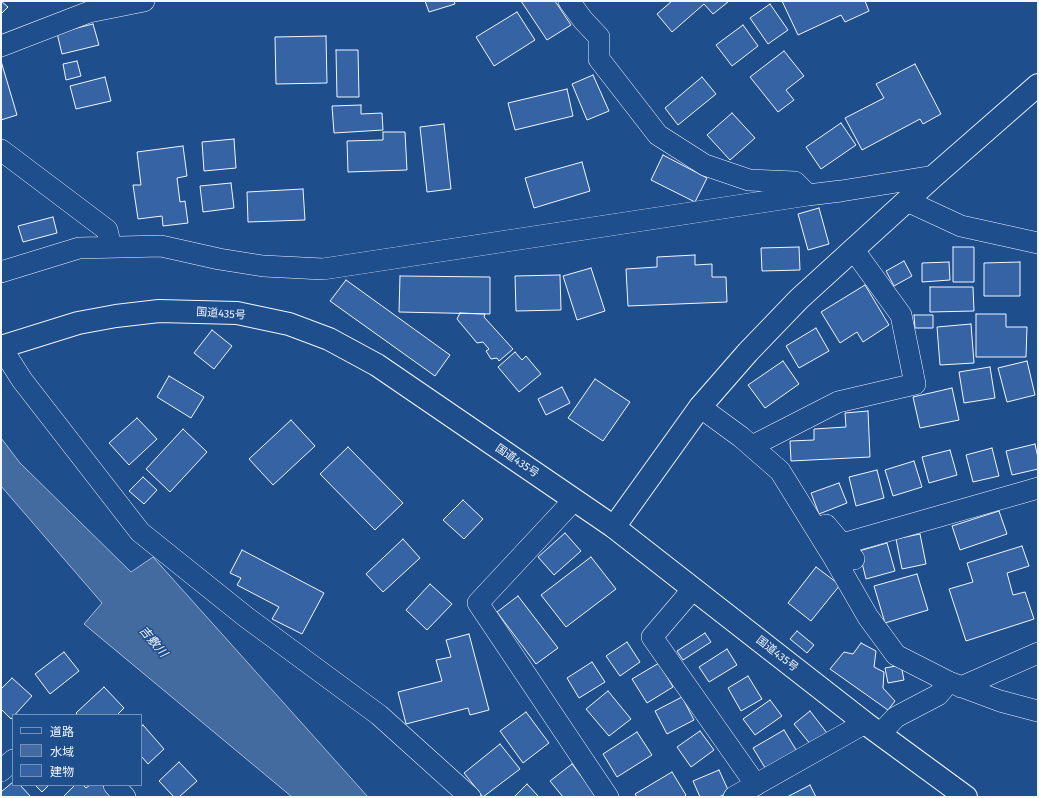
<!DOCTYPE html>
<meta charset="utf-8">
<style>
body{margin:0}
#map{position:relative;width:1039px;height:798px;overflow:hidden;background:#1f4e8c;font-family:"Fira Sans","Noto Sans JP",sans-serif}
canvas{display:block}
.frame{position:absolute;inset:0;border:2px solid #f2f6ff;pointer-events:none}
.legend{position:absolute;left:12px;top:714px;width:130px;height:72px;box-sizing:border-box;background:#1f4e8c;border:1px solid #7391ba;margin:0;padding:5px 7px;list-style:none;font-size:12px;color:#f2f6ff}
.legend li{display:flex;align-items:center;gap:8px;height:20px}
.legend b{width:20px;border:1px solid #7391ba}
</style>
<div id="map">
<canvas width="1039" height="798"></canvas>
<div class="frame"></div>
<ul class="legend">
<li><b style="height:5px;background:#1f4e8c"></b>道路</li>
<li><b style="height:11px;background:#446ba0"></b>水域</li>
<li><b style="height:11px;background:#3563a3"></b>建物</li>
</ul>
</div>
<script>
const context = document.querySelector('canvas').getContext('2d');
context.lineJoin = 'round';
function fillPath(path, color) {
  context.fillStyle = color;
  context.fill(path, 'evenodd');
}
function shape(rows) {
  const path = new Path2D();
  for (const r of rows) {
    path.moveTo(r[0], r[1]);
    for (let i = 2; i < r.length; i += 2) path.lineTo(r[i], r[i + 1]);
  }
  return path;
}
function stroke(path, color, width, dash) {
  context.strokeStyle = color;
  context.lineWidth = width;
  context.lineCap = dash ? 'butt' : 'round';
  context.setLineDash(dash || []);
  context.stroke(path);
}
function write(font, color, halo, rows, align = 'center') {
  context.font = font + ' "Fira Sans","Noto Sans JP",sans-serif';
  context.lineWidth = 3;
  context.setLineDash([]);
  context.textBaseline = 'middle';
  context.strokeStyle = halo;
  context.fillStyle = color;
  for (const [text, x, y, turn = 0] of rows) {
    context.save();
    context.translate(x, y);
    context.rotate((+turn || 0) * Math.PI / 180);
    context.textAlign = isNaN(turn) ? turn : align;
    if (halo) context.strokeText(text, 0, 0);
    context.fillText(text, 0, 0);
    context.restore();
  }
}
const water = shape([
 [1,438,20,463,131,572,153,557,368,797,292,797,84,624,102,603,1,486,1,438]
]);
const building = shape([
 [1,1,8,7,1,14,1,1],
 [425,1,454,1,455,4,429,12,425,1],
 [521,1,555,1,571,25,547,40,521,1],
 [672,1,727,1,728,2,713,14,704,4,672,32,657,14,672,1],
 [782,1,865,1,869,11,845,22,841,15,798,35,782,1],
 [770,4,788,30,768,44,750,18,770,4],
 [517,12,535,40,494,66,476,37,517,12],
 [93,24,99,45,62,54,57,33,93,24],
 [743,25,758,46,732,66,716,45,743,25],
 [326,36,327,83,276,84,275,37,326,36],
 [336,50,358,50,359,97,337,97,336,50],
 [784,51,804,76,786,90,794,100,778,112,750,77,784,51],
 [1,61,17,115,1,120,1,61],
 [77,61,81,76,66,80,63,64,77,61],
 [915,64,941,114,923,124,920,119,862,150,845,118,884,98,876,84,915,64],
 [593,75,609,111,587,120,572,84,593,75],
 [105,77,111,101,76,109,70,86,105,77],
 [702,77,716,94,678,125,665,108,702,77],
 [567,89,573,116,515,130,508,103,567,89],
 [361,105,361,114,382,113,383,130,334,133,332,106,361,105],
 [732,113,755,138,730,160,707,135,732,113],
 [841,123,856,145,821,169,806,147,841,123],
 [444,124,451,189,427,192,420,127,444,124],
 [383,132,405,132,407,170,348,172,347,141,383,140,383,132],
 [234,139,236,168,204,171,202,142,234,139],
 [183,146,187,176,177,178,180,202,185,201,188,223,163,226,162,216,138,219,133,185,141,185,137,152,183,146],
 [663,155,707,178,695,202,651,180,663,155],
 [582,162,590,191,534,208,525,178,582,162],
 [231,183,234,208,203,212,200,186,231,183],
 [303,189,305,220,248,222,247,192,303,189],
 [819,208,829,244,808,250,798,214,819,208],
 [53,217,57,233,23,242,18,226,53,217],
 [799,247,800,270,762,271,761,248,799,247],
 [953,247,974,247,974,282,953,282,953,247],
 [695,255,695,265,712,264,712,277,726,277,727,302,628,306,626,269,657,267,657,257,695,255],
 [904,261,912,276,894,286,886,271,904,261],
 [949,262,950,280,922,282,922,263,949,262],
 [1020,262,1020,296,984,296,984,263,1020,262],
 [591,268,605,311,577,320,563,276,591,268],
 [560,275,561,310,516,311,515,276,560,275],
 [400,276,490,277,490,314,399,312,400,276],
 [346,280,450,355,435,376,330,301,346,280],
 [865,285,889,325,863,342,857,332,840,343,821,312,865,285],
 [930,287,973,287,974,311,930,312,930,287],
 [460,313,485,314,484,317,513,349,499,361,497,358,491,359,486,351,489,349,483,342,477,343,457,319,460,313],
 [976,314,1006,314,1006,327,1027,327,1026,357,976,357,976,314],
 [914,315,933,315,933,328,915,328,914,315],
 [971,324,974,363,940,365,937,327,971,324],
 [816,328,829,351,799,368,786,346,816,328],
 [212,330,232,346,214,369,194,353,212,330],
 [515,352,522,360,526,356,541,374,519,392,498,367,515,352],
 [783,361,799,384,765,408,748,385,783,361],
 [1027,361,1035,395,1007,402,998,368,1027,361],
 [990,367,995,398,964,403,959,372,990,367],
 [169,376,204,397,191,418,157,397,169,376],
 [595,379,630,402,603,441,568,418,595,379],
 [562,387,570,403,546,415,538,399,562,387],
 [952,388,959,420,920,428,913,397,952,388],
 [868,411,870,457,791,461,790,441,814,440,814,429,846,427,845,413,868,411],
 [137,418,157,439,129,465,109,443,137,418],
 [291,420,315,446,273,485,249,459,291,420],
 [183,429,207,452,170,492,146,469,183,429],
 [1035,444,1038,458,1038,469,1012,475,1006,451,1035,444],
 [348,447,403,503,375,530,320,474,348,447],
 [992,448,999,476,973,482,966,455,992,448],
 [950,450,957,475,929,483,922,457,950,450],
 [914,461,922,487,893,496,885,470,914,461],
 [877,470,884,498,856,506,849,477,877,470],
 [143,477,157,490,144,504,129,491,143,477],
 [839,483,847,503,819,514,811,493,839,483],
 [463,500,483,519,464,539,443,520,463,500],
 [999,511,1007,534,960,550,952,526,999,511],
 [565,533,581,551,554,575,538,557,565,533],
 [920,534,926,564,902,569,896,539,920,534],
 [403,539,420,558,383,592,366,574,403,539],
 [887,543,895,571,866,579,859,551,887,543],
 [1022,546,1029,566,1007,573,1013,595,1025,592,1034,619,966,641,949,589,973,582,967,563,1022,546],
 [242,550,324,593,302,634,272,619,279,607,237,585,241,578,230,573,242,550],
 [591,557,616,589,566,627,541,595,591,557],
 [816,567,840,585,811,621,788,603,816,567],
 [917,574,928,610,885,623,874,586,917,574],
 [430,584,452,604,427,630,406,610,430,584],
 [518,596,558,648,536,664,497,612,518,596],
 [797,631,814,645,807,653,790,639,797,631],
 [705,633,711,642,683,660,677,651,705,633],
 [469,634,489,710,470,715,468,708,406,724,398,692,442,681,436,660,451,657,446,640,469,634],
 [627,642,640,662,620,676,606,656,627,642],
 [861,643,876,651,874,667,884,672,883,688,895,701,888,710,830,669,844,652,853,654,861,643],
 [727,649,737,665,709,682,699,667,727,649],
 [64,652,79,671,50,694,35,674,64,652],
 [592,662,605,682,579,698,567,678,592,662],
 [659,663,673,687,647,703,632,679,659,663],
 [901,665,904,680,888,683,885,668,901,665],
 [748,676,762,699,741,711,728,688,748,676],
 [12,678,32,696,11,719,1,709,1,689,12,678],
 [104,687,124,708,117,715,78,715,76,713,104,687],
 [608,691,631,719,609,736,586,709,608,691],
 [682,697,694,720,667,734,655,711,682,697],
 [770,700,782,716,755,735,743,719,770,700],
 [810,711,827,733,811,745,794,724,810,711],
 [526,712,549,743,523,763,500,731,526,712],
 [143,725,164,749,148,764,141,756,141,727,143,725],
 [784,730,798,753,767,771,753,748,784,730],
 [700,731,714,750,691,767,677,747,700,731],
 [637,732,652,755,617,777,603,754,637,732],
 [500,744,520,769,483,797,464,773,500,744],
 [179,762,197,781,179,797,174,797,159,781,179,762],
 [572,764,597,797,563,797,550,781,572,764],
 [719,770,729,792,719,797,700,797,693,781,719,770],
 [672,772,686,795,684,797,637,797,635,794,672,772],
 [13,782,13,785,20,785,31,797,1,797,1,792,13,782],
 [527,784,539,797,514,797,527,784],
 [35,785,49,785,42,792,35,785],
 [75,785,83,785,86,788,90,785,102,785,114,797,63,797,75,785],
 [810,785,816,797,787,797,810,785]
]);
const minor = shape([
 [569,1,583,20,599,37,599,59,658,135,705,165,749,180,795,182,808,195],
 [1,46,89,12,144,1],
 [1,150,107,230,111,247],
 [907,201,961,226,1038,243],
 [1,272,79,248,161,246,219,259,263,266,323,269,808,195,841,191,934,176],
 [1,347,22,380,140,532,246,617,379,715,470,797],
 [700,407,741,437,780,471,834,558,868,617,896,655,949,682,1000,701,1038,711],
 [752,446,838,402,915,384,901,315,853,249],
 [574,500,478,603,608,797],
 [826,525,842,544,1038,488],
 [842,544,854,559],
 [693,589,652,637,756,785],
 [961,687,1038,653],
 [880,734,896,717,938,695,949,682],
 [1,771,13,760],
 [114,785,125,797],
 [734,797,865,723]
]);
const tertiary = shape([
 [614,527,700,407,748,352,799,299,934,176,1038,85]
]);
const trunk = shape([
 [1,347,78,323,116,316,159,311,237,313,289,324,329,339,377,365,614,527,865,723,966,797]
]);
const streetNames = [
 ["国道435号",221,314,4],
 ["国道435号",517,461,34],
 ["国道435号",777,654,38]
];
const waterNames = [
 ["吉敷川",153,642,50]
];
fillPath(water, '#446ba0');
stroke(water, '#a8bbd7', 1);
fillPath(building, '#3563a3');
stroke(building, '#f2f6ff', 1);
stroke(minor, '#f2f6ff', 22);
stroke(tertiary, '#f2f6ff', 24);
stroke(trunk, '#f2f6ff', 24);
stroke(minor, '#1f4e8c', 21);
stroke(tertiary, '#1f4e8c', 22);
stroke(trunk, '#1f4e8c', 22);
write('11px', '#f2f6ff', '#1f4e8c', streetNames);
write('italic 12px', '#f2f6ff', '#1f4e8c', waterNames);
</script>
